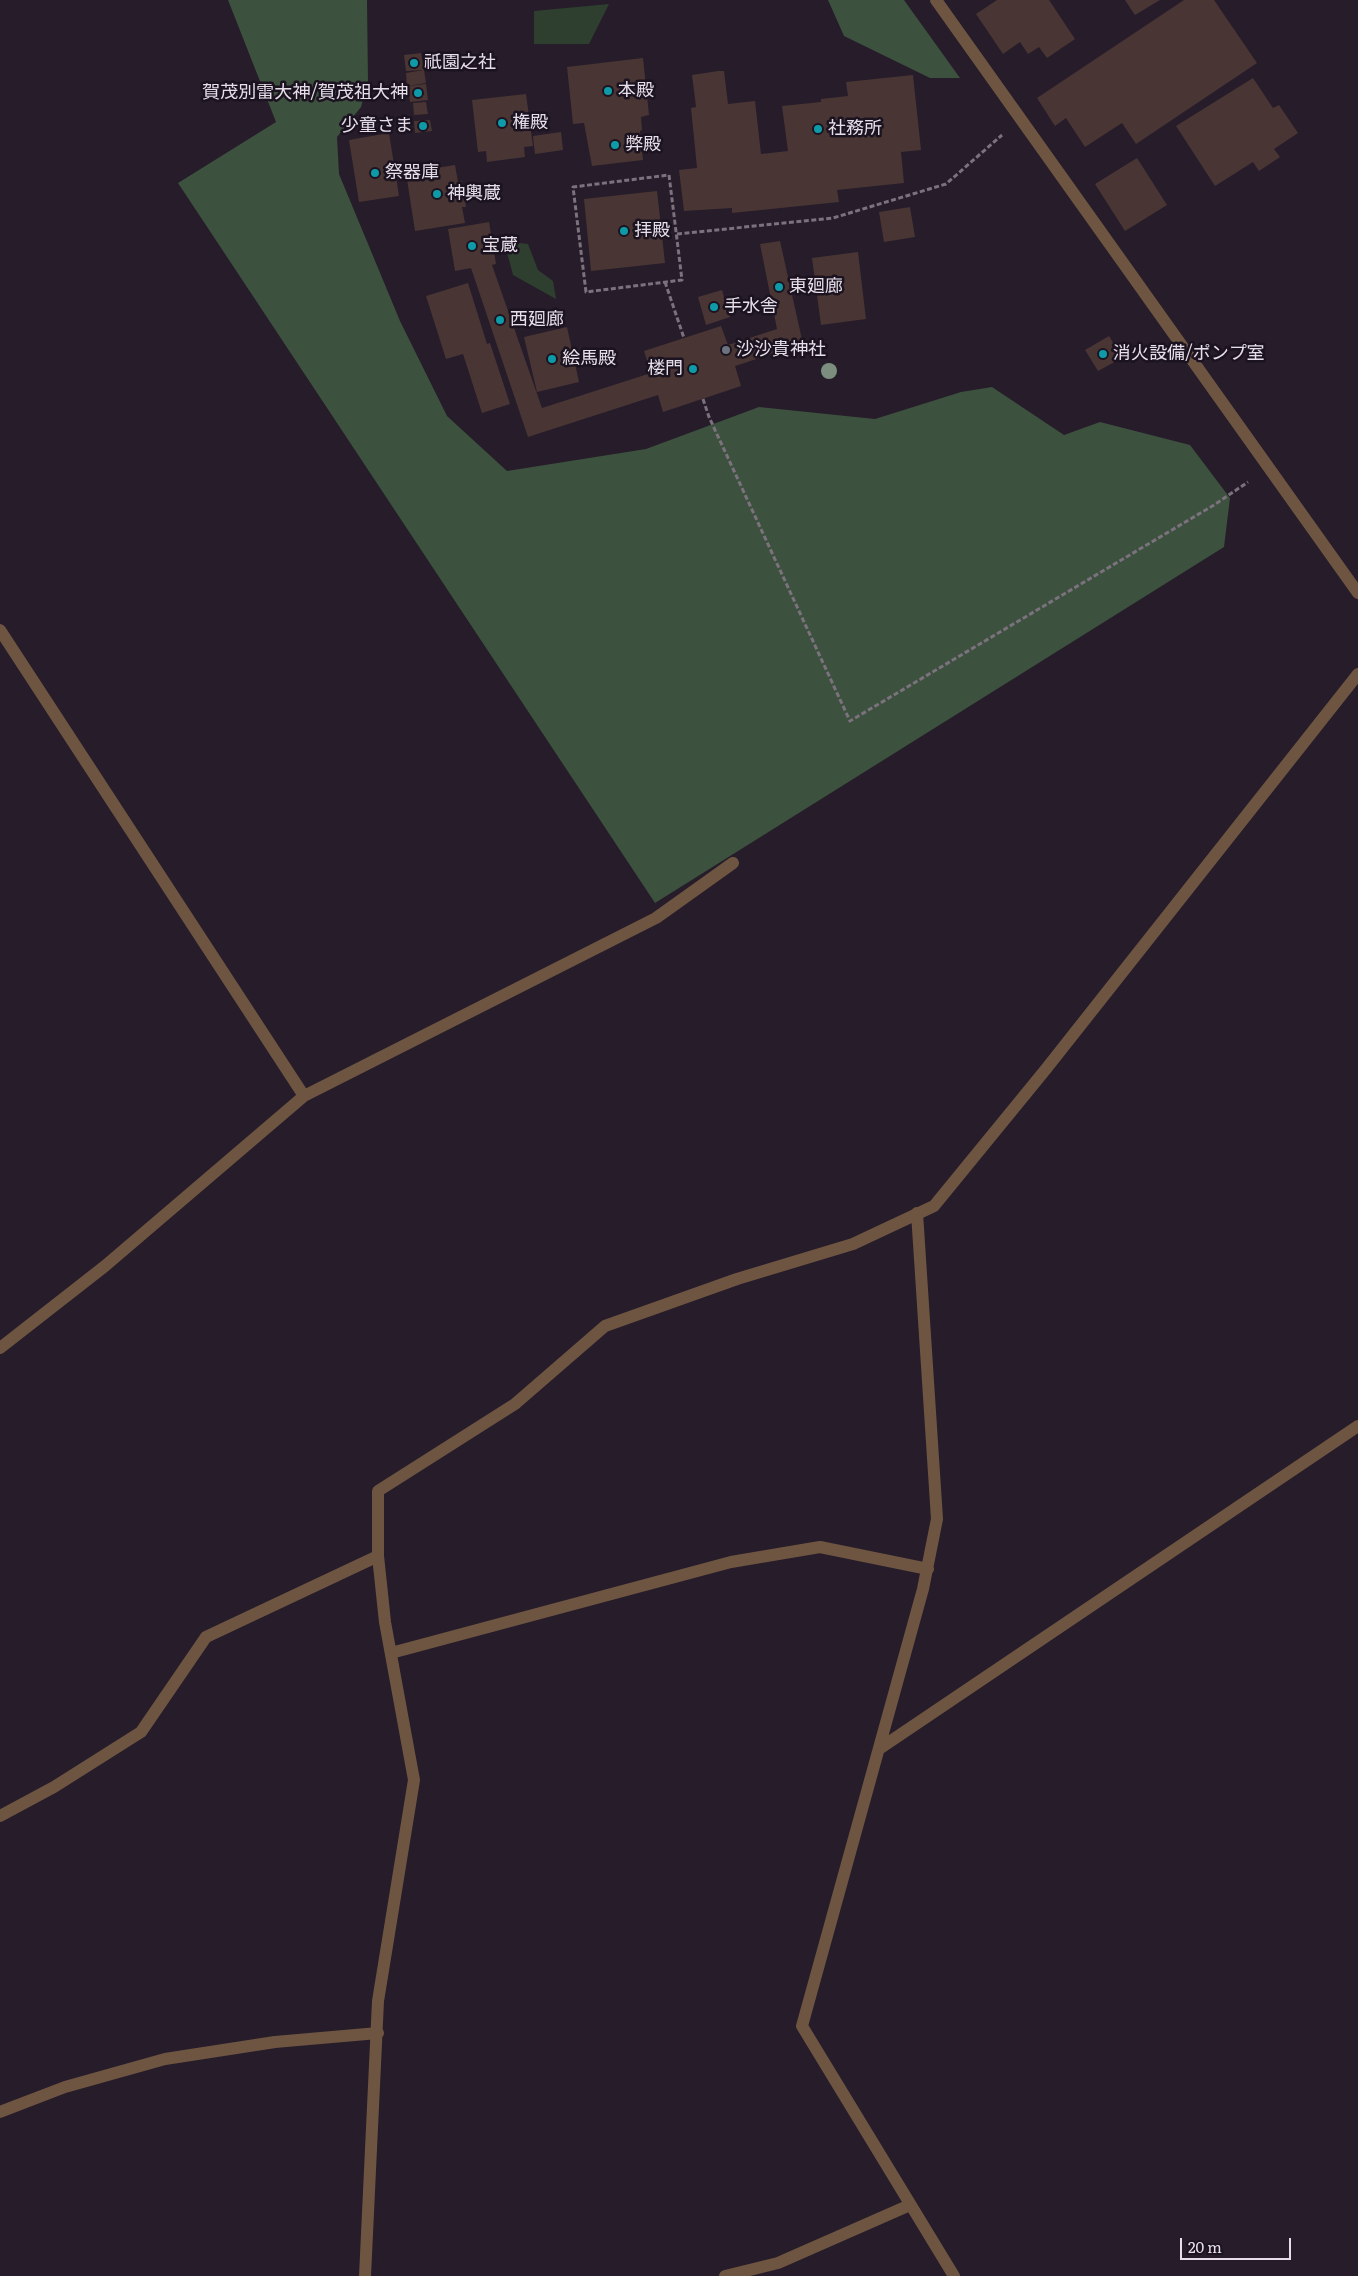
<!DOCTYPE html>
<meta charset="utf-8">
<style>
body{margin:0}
#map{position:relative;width:1358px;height:2276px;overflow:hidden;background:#261c2a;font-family:Literata,serif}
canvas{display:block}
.scale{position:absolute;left:1180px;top:2238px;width:111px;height:22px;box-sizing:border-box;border:2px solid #e6dfe9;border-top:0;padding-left:6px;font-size:15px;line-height:18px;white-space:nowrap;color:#e6dfe9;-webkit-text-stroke:4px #1c1320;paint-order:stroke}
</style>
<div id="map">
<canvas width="1358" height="2276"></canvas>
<div class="scale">20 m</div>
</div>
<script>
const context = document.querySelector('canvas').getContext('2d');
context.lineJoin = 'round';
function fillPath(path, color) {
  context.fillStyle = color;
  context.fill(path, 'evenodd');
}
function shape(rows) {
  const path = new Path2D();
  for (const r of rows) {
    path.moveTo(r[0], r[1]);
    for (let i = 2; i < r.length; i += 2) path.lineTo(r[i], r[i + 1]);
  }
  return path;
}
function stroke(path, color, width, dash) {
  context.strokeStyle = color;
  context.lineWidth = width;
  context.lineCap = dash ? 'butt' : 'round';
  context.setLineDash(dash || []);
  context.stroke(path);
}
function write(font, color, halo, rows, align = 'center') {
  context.font = font + ' Literata,"Noto Sans JP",serif';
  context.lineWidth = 5;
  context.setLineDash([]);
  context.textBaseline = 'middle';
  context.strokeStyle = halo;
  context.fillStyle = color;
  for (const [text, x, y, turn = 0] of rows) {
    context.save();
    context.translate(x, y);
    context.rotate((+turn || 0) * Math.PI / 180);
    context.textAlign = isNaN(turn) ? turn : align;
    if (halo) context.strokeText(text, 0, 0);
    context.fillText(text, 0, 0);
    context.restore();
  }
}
const green = shape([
 [609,4,589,44,534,44,534,11],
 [504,241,528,244,538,270,553,281,556,299,513,275]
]);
const forest = shape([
 [228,0,367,0,368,81,361,107,337,137,339,174,400,321,447,416,507,471,646,449,759,407,875,419,961,392,992,387,1064,435,1100,422,1190,445,1230,498,1224,547,655,903,178,183,276,122],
 [828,0,904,0,960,78,930,78,844,36]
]);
const building = shape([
 [997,0,1049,0,1075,39,1047,58,1039,47,1028,54,1020,42,1003,54,976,14],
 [1125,0,1160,0,1135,15],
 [1184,0,1214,0,1257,63,1136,144,1122,123,1085,147,1066,118,1055,126,1037,98],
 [421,53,424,70,406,71,404,55],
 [643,58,649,115,641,117,642,130,640,131,643,160,592,166,584,123,573,124,567,67],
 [424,70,426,83,407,86,406,73],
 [718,71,724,71,728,104,755,101,761,154,788,151,782,106,821,102,821,99,848,96,846,82,913,75,921,150,901,152,904,183,837,190,839,202,732,213,732,208,684,211,679,170,697,168,691,108,696,107,692,75],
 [1253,78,1273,108,1279,105,1298,133,1274,149,1280,157,1259,171,1253,162,1215,186,1176,126],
 [426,84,428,100,410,102,408,86],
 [526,94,533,146,524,147,525,157,487,162,486,151,478,152,472,100],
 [426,102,428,114,414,115,413,103],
 [430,120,432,131,415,133,414,121],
 [561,132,563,150,535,154,533,136],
 [389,133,399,196,359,202,349,140],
 [1137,158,1167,205,1125,231,1095,184],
 [455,165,458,182,462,181,466,207,462,207,465,223,415,231,406,173],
 [657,191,665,263,591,271,584,199],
 [910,207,915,237,884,242,879,212],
 [489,222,496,264,492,265,542,408,651,373,644,351,721,326,728,345,777,329,760,244,780,241,803,344,735,366,741,386,663,412,658,395,528,437,471,268,455,271,448,229],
 [858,252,866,319,821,325,812,258],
 [468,283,487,344,490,343,510,404,482,413,463,354,446,359,426,296],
 [722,290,730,317,706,325,698,297],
 [567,327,579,382,537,392,524,337],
 [1109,336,1122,358,1098,371,1085,350]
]);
const path = shape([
 [669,175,682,280,586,292,573,187,669,175],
 [677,234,833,218,946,184,1002,135],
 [665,282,684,338],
 [703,399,709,417,850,721,1214,505,1248,482]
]);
const minor = shape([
 [936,0,1358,593],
 [0,630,304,1096],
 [917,1213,937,1519,923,1589,802,2026,954,2276],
 [0,1348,105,1266,304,1096,656,918,733,863],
 [391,1653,731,1562,820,1547,928,1569],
 [879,1749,1358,1426],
 [0,1816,54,1787,141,1732,206,1637,378,1556],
 [0,2112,65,2087,165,2059,275,2042,378,2033],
 [365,2276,378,2001,414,1780,385,1622,378,1556,378,1491,515,1404,605,1326,737,1279,853,1244,934,1206,1046,1069,1358,674],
 [725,2276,778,2263,910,2205]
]);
const trees = [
 [829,371]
];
const markers = [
 [414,63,5,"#0f9aa8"],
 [608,91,5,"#0f9aa8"],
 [418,93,5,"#0f9aa8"],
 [502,123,5,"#0f9aa8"],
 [423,126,5,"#0f9aa8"],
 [818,129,5,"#0f9aa8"],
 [615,145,5,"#0f9aa8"],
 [375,173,5,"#0f9aa8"],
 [437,194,5,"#0f9aa8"],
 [624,231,5,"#0f9aa8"],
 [472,246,5,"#0f9aa8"],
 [779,287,5,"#0f9aa8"],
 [714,307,5,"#0f9aa8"],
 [500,320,5,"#0f9aa8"],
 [726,350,5,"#6b7280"],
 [1103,354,5,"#0f9aa8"],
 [552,359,5,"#0f9aa8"],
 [693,369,5,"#0f9aa8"]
];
const poiNames = [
 ["祇園之社",424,63],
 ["本殿",618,91],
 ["賀茂別雷大神/賀茂祖大神",408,93,"right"],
 ["権殿",512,123],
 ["少童さま",413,126,"right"],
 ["社務所",828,129],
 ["弊殿",625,145],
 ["祭器庫",385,173],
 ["神輿蔵",447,194],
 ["拝殿",634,231],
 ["宝蔵",482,246],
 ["東廻廊",789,287],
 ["手水舎",724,307],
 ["西廻廊",510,320],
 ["沙沙貴神社",736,350],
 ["消火設備/ポンプ室",1113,354],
 ["絵馬殿",562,359],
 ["楼門",683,369,"right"]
];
fillPath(green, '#2e3f2f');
fillPath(forest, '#3c513e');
fillPath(building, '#493634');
stroke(path, '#7b727e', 3, [5, 2.5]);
stroke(minor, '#6e5541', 12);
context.fillStyle = '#7c8f7f';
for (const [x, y] of trees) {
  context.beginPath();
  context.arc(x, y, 8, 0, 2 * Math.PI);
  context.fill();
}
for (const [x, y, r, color] of markers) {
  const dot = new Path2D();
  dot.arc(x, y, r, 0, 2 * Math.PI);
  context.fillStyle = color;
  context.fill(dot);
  stroke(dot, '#1c1320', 2);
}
write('18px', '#e6dfe9', '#1c1320', poiNames, 'left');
</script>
